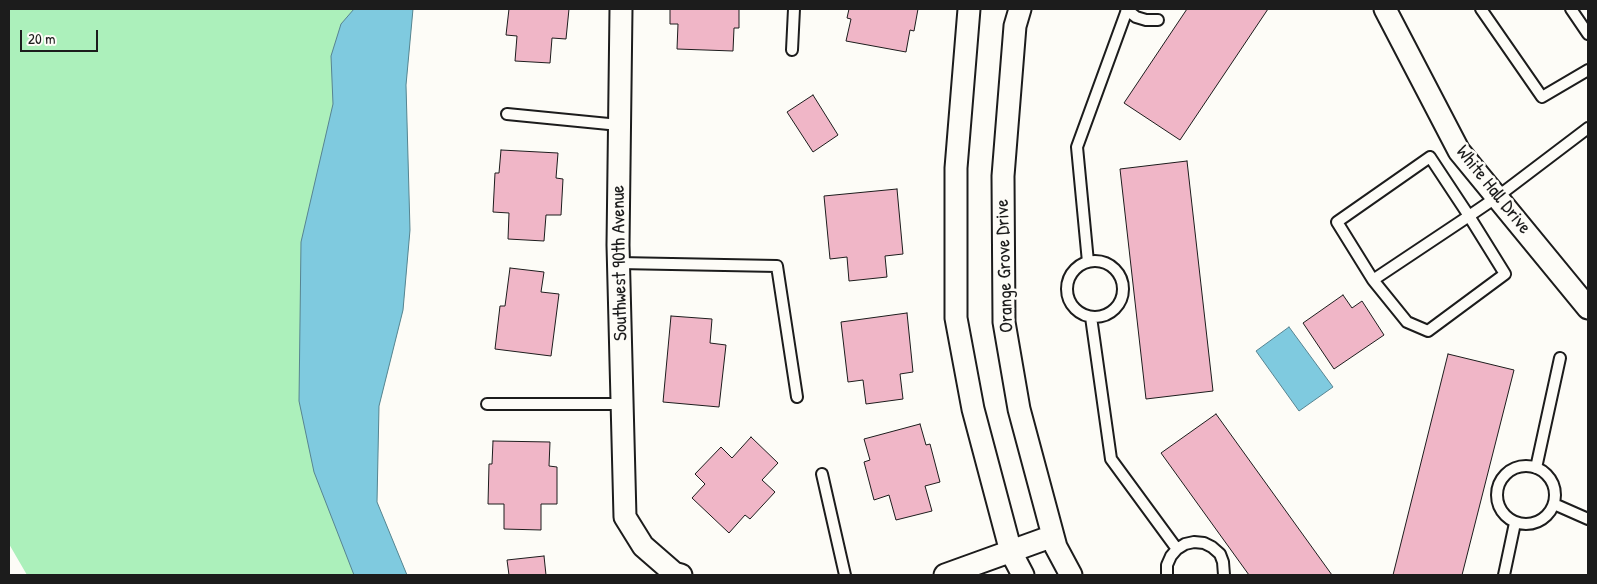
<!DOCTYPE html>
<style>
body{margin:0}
#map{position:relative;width:1597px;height:584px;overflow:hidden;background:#fdfcf7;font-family:"Patrick Hand",sans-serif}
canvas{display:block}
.frame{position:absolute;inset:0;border:10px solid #1c1c1c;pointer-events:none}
.scale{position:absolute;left:20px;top:30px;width:78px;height:22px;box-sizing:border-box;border:2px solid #1c1c1c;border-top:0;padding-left:6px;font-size:15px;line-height:18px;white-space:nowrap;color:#1c1c1c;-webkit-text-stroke:4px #fdfcf7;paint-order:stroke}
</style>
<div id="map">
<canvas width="1597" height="584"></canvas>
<div class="frame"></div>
<div class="scale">20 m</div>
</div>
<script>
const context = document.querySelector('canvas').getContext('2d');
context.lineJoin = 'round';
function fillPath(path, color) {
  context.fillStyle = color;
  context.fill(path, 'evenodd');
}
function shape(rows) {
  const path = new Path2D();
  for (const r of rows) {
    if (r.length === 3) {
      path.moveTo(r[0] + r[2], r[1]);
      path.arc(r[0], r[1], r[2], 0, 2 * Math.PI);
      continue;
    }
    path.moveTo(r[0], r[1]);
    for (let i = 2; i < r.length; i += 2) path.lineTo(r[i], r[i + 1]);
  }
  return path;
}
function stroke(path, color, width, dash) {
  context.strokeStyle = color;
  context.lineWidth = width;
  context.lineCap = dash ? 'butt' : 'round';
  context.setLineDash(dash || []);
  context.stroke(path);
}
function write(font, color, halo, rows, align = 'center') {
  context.font = font + ' "Patrick Hand",sans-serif';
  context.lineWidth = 5;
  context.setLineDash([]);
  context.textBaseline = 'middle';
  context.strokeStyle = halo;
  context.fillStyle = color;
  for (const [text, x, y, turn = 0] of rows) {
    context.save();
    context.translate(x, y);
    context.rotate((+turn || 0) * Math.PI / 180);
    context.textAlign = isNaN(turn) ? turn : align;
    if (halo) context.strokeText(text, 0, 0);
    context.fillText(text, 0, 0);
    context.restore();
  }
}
const green = shape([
 [9,9,413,9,406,85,410,230,403,310,379,406,377,502,407,575,27,575,9,544]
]);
const water = shape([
 [354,9,413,9,406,85,410,230,403,310,379,406,377,502,407,575,354,575,314,472,299,401,301,242,333,104,331,56,341,24,354,9],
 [1289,327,1333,387,1299,411,1256,351,1289,327]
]);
const building = shape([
 [509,9,569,9,566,39,552,38,550,63,515,61,517,36,506,35,509,9],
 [670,9,739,9,739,28,734,28,733,51,677,49,678,24,670,24,670,9],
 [849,9,918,9,914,31,910,30,906,52,846,41,851,19,847,18,849,9],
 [1187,9,1268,9,1180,140,1124,103,1187,9],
 [813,95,838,135,813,152,787,112,813,95],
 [501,150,558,153,556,178,563,179,561,215,546,215,544,241,508,239,509,213,493,212,495,173,499,173,501,150],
 [1187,161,1213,391,1146,399,1120,169,1187,161],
 [897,189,903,254,885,256,887,277,849,281,847,257,830,259,824,196,897,189],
 [510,268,544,272,541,292,559,294,551,356,495,349,500,306,505,306,510,268],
 [1343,295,1352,308,1362,301,1384,335,1334,369,1303,323,1343,295],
 [907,313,913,372,900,374,903,399,866,404,863,380,848,382,841,322,907,313],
 [671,316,712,319,710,343,726,345,719,407,663,402,671,316],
 [1448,354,1514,370,1462,575,1393,575,1448,354],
 [1216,414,1332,575,1249,575,1161,453,1216,414],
 [920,424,926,445,930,444,940,482,925,486,932,511,896,520,889,495,874,500,864,462,870,460,864,439,920,424],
 [751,437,778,463,762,480,775,492,750,519,745,515,729,533,692,498,705,484,695,474,721,447,732,458,751,437],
 [493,441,550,442,549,466,557,467,557,504,541,504,541,530,504,529,504,504,488,504,489,464,492,464,493,441],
 [544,556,546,575,509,575,507,560,544,556]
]);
const service = shape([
 [1126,9,1136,17,1146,20,1158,20],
 [1481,9,1542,97,1588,70],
 [1571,9,1588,34],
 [792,50,794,9],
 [507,114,619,125],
 [1095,289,28],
 [1088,262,1077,147,1127,10],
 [619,263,777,266,797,397],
 [1373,280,1337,222,1430,157,1469,216,1505,274,1428,331,1407,322,1373,280,1469,216,1497,197,1588,128],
 [1091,317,1111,459,1177,549],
 [487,404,622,404],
 [1526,495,29],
 [1536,468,1560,358],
 [822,474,845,575],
 [1554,504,1588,519],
 [1167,575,1167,565,1171,556,1177,549,1185,544,1194,542,1204,543,1212,547,1220,554,1223,562,1224,575],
 [1504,575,1515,523]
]);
const minor = shape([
 [621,9,618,245,625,517,643,546,674,573,681,575],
 [969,9,956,168,956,318,973,409,1011,552,1023,575],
 [1020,9,1015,26,1003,176,1004,322,1019,409,1056,547,1071,575],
 [1385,9,1459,151,1588,308],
 [945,575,1053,536]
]);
const streetNames = [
 ["White Hall Drive",1493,190,51],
 ["Southwest 90th Avenue",620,263,-91],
 ["Orange Grove Drive",1005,266,-92]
];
fillPath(green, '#acf0bb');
fillPath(water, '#7fcadf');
stroke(water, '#578491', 1);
fillPath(building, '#f0b6c7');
stroke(building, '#1c1c1c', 1);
stroke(service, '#1c1c1c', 14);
stroke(minor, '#1c1c1c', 25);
stroke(service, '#fdfcf7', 10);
stroke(minor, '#fdfcf7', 21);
write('19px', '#1c1c1c', '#fdfcf7', streetNames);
</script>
